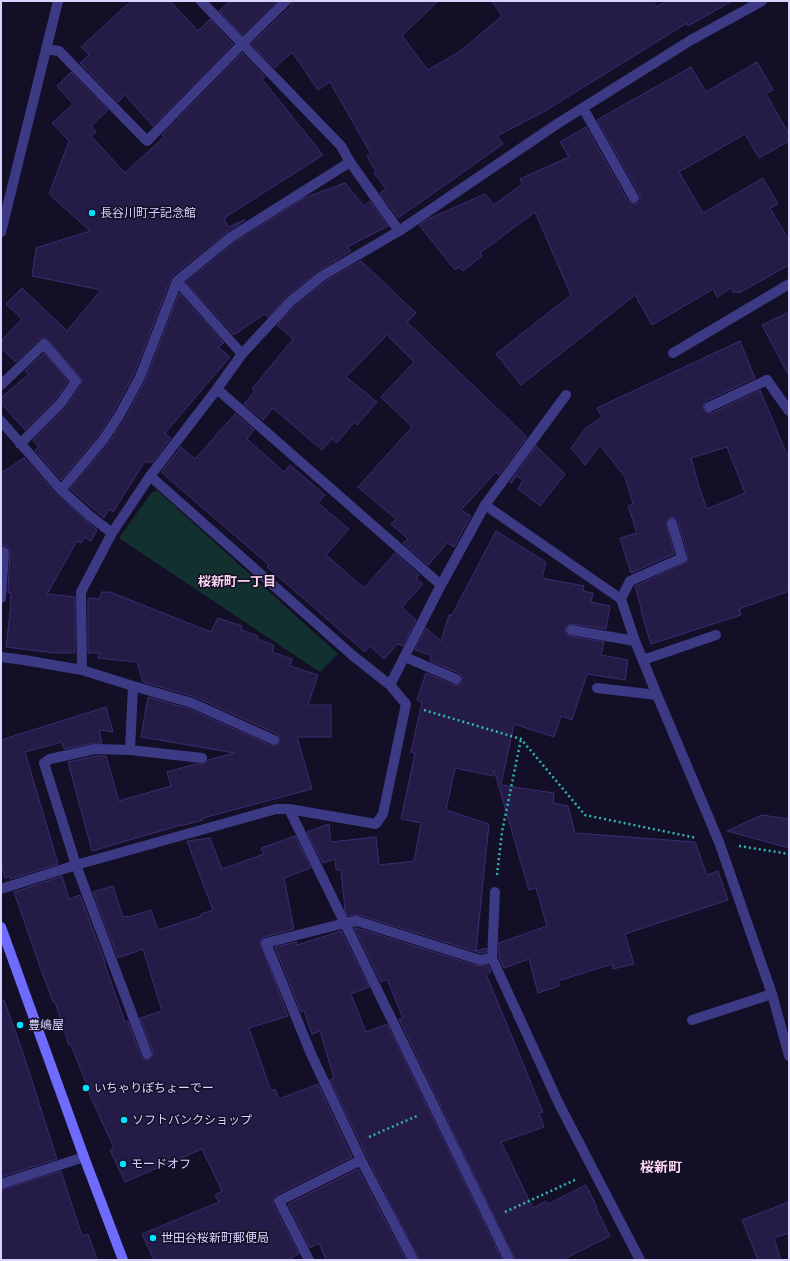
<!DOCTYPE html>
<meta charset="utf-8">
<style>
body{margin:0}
#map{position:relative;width:790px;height:1261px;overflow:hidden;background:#130f26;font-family:Figtree,sans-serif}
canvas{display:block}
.frame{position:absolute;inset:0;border:2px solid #d9d4ff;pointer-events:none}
</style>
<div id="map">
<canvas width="790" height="1261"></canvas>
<div class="frame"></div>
</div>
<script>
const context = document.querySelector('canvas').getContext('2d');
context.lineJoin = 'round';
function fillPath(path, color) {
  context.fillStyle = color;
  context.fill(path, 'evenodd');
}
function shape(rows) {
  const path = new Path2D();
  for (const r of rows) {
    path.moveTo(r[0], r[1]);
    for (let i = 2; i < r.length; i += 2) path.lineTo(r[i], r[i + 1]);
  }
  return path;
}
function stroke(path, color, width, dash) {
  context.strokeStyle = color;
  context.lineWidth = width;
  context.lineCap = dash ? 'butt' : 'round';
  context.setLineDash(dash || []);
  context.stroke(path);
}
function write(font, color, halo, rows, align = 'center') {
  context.font = font + ' Figtree,"Noto Sans JP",sans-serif';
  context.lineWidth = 3;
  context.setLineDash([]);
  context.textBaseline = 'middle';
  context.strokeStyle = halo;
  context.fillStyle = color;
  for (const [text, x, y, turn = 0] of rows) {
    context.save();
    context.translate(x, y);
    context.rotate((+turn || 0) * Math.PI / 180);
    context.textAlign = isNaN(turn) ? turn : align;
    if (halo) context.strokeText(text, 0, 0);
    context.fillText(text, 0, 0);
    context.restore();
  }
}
const green = shape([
 [158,491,338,654,320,672,119,538,152,492]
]);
const building = shape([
 [131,1,170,1,198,31,210,19,233,44,153,126,125,95,118,102,80,63,89,55,81,47,131,1],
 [230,1,277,1,242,35,219,11,230,1],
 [292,1,438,1,402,36,428,70,459,52,502,16,492,1,653,1,657,7,666,1,732,1,688,26,687,23,545,111,497,136,503,144,398,218,380,193,386,189,374,173,376,172,367,156,371,154,330,82,318,90,292,52,275,68,251,44,291,6,292,1],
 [242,53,265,77,262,79,323,155,224,218,228,227,245,220,227,232,172,276,134,374,113,413,98,436,61,480,35,450,39,447,33,440,66,407,81,385,82,379,46,338,43,338,40,339,16,362,1,348,1,341,22,319,6,304,22,288,67,331,101,290,32,276,36,248,90,231,49,194,69,141,52,123,73,104,57,86,71,72,108,110,91,126,96,132,91,136,125,173,164,137,162,135,242,53],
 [757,62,773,90,766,94,789,134,789,141,759,158,745,134,679,172,703,213,763,178,778,204,770,208,789,240,789,265,739,293,739,292,733,292,731,288,717,297,713,289,652,325,635,295,521,385,496,354,571,295,535,212,480,253,482,256,463,271,459,267,455,270,419,225,428,219,485,194,494,205,522,184,520,179,569,157,560,142,586,127,628,201,631,204,637,204,640,201,640,195,597,120,691,67,706,92,757,62],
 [345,183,364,206,370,201,388,226,347,247,351,251,318,271,287,296,268,317,264,314,234,335,186,282,235,242,304,198,345,183],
 [361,261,416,313,407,322,527,437,499,475,496,472,461,510,471,516,454,547,447,543,428,565,403,543,408,539,391,524,396,519,358,487,412,427,381,397,414,362,387,335,346,377,377,402,357,425,354,422,337,443,332,439,322,450,273,408,263,420,244,404,255,391,252,389,293,339,277,325,295,306,326,281,361,261],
 [179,293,224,343,218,347,230,357,165,433,171,438,152,463,149,461,147,463,145,461,113,512,109,509,104,518,70,489,108,444,125,419,146,379,179,293],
 [789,312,789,376,762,325,789,312],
 [740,341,755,378,706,401,704,404,703,409,706,412,712,413,760,390,789,459,789,591,739,609,741,615,651,644,641,611,642,611,635,586,687,562,688,556,678,521,676,518,671,517,667,519,666,522,674,554,631,573,620,538,637,533,628,506,633,504,625,477,600,445,585,465,571,448,586,428,602,417,597,408,740,341],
 [727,447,745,493,707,509,700,490,691,458,727,447],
 [44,353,68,381,56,399,25,430,1,403,1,398,29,374,25,371,44,353],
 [235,414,254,430,247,439,284,472,290,465,325,495,318,503,349,529,326,555,364,588,395,553,419,575,416,578,423,584,402,607,416,620,403,646,397,644,384,659,370,646,365,652,267,567,269,565,161,472,181,447,195,459,235,414],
 [536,446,565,474,540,506,518,489,523,480,517,476,511,483,510,482,536,446],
 [24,458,57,495,97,530,91,541,84,537,81,543,77,541,47,594,75,597,75,653,55,653,6,647,11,604,10,604,11,593,8,592,10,552,10,549,7,546,1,546,1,473,24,458],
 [496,531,546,562,542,578,584,586,583,591,593,593,591,602,610,606,606,629,572,624,566,626,565,632,567,635,570,636,604,642,601,655,628,660,625,680,587,674,572,720,561,716,554,737,514,724,501,785,554,793,553,803,568,806,575,833,695,842,707,875,718,871,728,900,625,934,634,964,613,969,612,964,558,981,559,986,538,993,529,959,504,968,499,957,499,943,547,926,536,888,529,890,494,770,493,776,455,768,446,810,489,824,476,951,486,948,486,952,480,953,359,915,348,916,345,910,341,870,336,870,335,859,323,863,307,832,329,824,331,842,376,837,379,865,414,861,421,823,401,819,415,753,411,752,422,702,417,700,426,673,454,685,460,684,462,679,461,675,459,673,430,661,431,655,415,650,426,628,441,641,449,615,452,615,496,531],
 [102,592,110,592,211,632,218,618,242,626,241,630,258,636,257,639,274,645,272,652,292,659,290,666,318,675,308,705,331,705,331,737,297,737,312,789,203,818,203,820,181,826,181,825,92,851,68,762,96,756,106,756,119,801,171,786,167,772,196,764,204,764,208,760,235,753,141,737,148,697,190,709,272,746,278,745,280,740,279,737,277,734,195,697,143,682,137,662,98,658,100,653,88,653,88,598,99,599,102,592],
 [106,707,113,732,99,730,102,743,94,743,64,749,62,742,25,752,58,864,10,879,9,876,5,878,1,864,1,740,106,707],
 [762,815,789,819,789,848,727,831,762,815],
 [295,836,311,868,284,878,294,929,264,937,261,939,260,942,288,1016,249,1028,271,1091,275,1089,279,1099,318,1084,352,1157,276,1195,273,1198,273,1204,299,1254,287,1260,154,1260,142,1234,219,1202,215,1195,222,1191,202,1149,125,1182,110,1150,114,1148,88,1091,89,1090,71,1045,69,1045,55,1002,53,1002,44,977,44,978,14,892,62,876,69,899,80,895,105,962,104,962,125,1022,128,1021,141,1057,146,1060,149,1060,152,1058,153,1052,140,1018,162,1011,143,949,118,958,93,892,113,886,123,917,128,916,128,917,151,910,158,930,201,916,201,914,213,910,187,841,210,838,222,869,264,854,261,848,295,836],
 [354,928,357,928,478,966,488,965,491,972,486,974,543,1112,539,1113,544,1127,501,1142,533,1208,546,1201,548,1204,586,1185,597,1207,596,1208,610,1236,562,1260,515,1260,399,1019,403,1018,387,979,381,982,354,928],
 [341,931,369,987,351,994,366,1032,387,1024,502,1260,419,1260,367,1157,330,1080,334,1078,320,1031,312,1034,304,1011,301,1012,275,947,297,942,297,945,341,931],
 [1,1000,4,1000,23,1053,57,1159,1,1177,1,1000],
 [358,1169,406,1260,326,1260,319,1243,310,1248,288,1204,358,1169],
 [61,1171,82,1236,88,1234,97,1260,1,1260,1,1190,61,1171],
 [789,1202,789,1233,774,1238,781,1260,758,1260,742,1220,789,1202]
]);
const path = shape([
 [424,710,521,739,585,815,697,838],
 [739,846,789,854],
 [497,875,502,832,521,739],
 [369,1137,419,1115],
 [505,1212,577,1179]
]);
const lane = shape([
 [46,49,59,51,147,141,242,44],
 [583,108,634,198],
 [673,353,789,284],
 [1,385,44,344,76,381,61,403,20,444],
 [217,389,441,585],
 [709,407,767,380],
 [1,421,61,490,90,516,112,533],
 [150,476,352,655,390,685],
 [61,490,103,440,119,416,140,377,177,281,231,237,350,162],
 [485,505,621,599,635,641,657,695,719,842,772,994,789,1056],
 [1,598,4,552],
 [621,599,630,581,682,558,672,523],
 [571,630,635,641],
 [1,657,24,660,82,670,133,686,192,703,274,740],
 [405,657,456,679],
 [643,660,716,635],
 [82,670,81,592,112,533,150,476,217,389,242,354,177,281],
 [597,688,657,695],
 [130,750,133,686],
 [289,809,509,1260],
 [1,889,76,865,276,809,289,809,376,824,383,814,406,704,390,685,441,585,485,505,566,395],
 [495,892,492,958,559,1104,640,1260],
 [692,1020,772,994],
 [147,1054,76,865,44,763,50,759,95,749,130,750,202,758],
 [1,1184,84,1157],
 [413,1260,361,1160,311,1054,266,943,345,923,357,921,480,960,492,958]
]);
const street = shape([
 [201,1,341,146,350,162,399,231],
 [242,44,286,1],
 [1,232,58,1],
 [242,354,291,301,322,276,399,231,557,124,691,40,762,1],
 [767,380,789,411],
 [309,1260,279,1201,361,1160]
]);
const secondary = shape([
 [1,927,84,1157,123,1260]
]);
const markers = [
 [92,213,4,"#00e5ff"],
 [20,1025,4,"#00e5ff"],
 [86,1088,4,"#00e5ff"],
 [124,1120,4,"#00e5ff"],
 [123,1164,4,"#00e5ff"],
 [153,1238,4,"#00e5ff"]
];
const poiNames = [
 ["長谷川町子記念館",100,213],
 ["豊嶋屋",28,1025],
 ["いちゃりぽちょーでー",94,1088],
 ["ソフトバンクショップ",132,1120],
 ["モードオフ",131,1164],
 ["世田谷桜新町郵便局",161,1238]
];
const neighbourhoodNames = [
 ["桜新町一丁目",237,582]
];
const quarterNames = [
 ["桜新町",661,1168]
];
fillPath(green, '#12302f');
fillPath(building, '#241b47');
stroke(building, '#3b2d73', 1);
stroke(path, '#2fb8b0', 2.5, [2, 3]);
stroke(lane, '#3d3a85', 10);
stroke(street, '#3d3a85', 10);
stroke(secondary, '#6f6bff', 10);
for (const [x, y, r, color] of markers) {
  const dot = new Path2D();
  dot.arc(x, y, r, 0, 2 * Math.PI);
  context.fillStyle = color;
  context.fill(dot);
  stroke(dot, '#130f26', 1.5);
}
write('12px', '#d9d4ff', '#130f26', poiNames, 'left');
write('bold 13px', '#ffd6f0', '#130f26', neighbourhoodNames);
write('bold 14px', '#ffd6f0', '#130f26', quarterNames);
</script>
